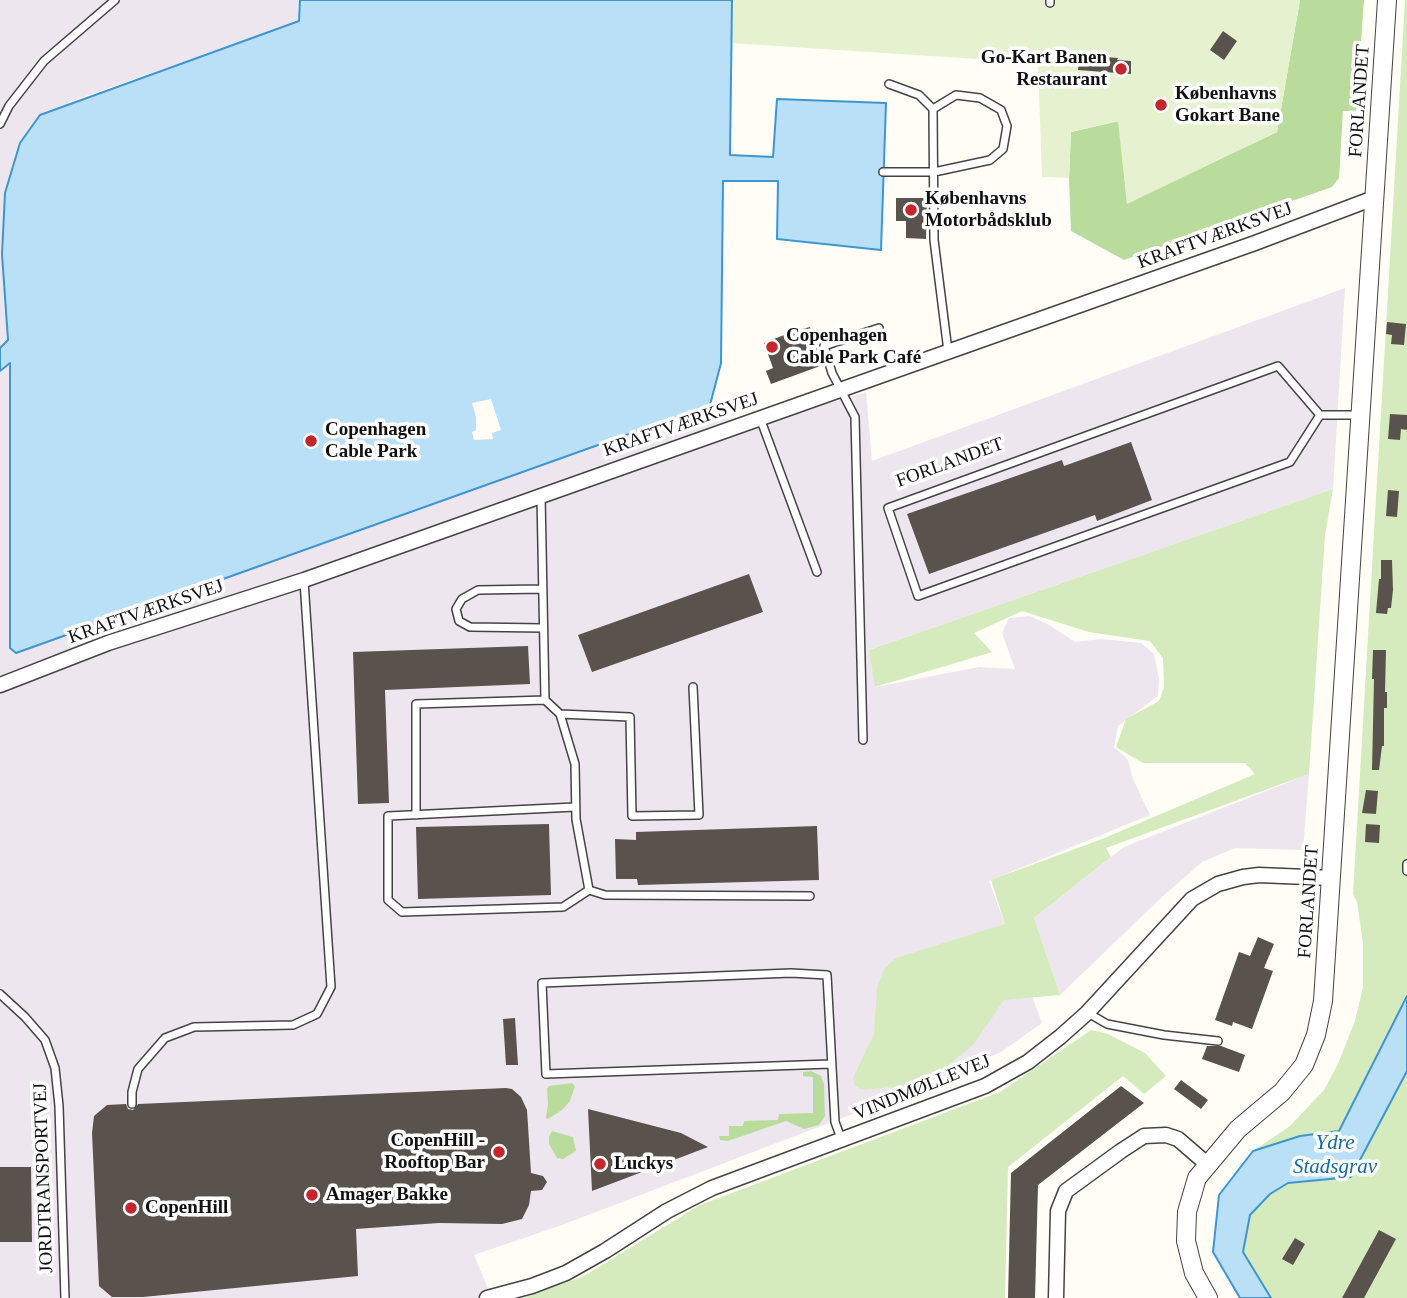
<!DOCTYPE html>
<meta charset="utf-8">
<style>
body{margin:0}
canvas{display:block;background:#fffdf5}
</style>
<canvas width="1407" height="1298"></canvas>
<script>
const context = document.querySelector('canvas').getContext('2d');
context.lineJoin = 'round';
function fillPath(path, color) {
  context.fillStyle = color;
  context.fill(path, 'evenodd');
}
function shape(rows) {
  const path = new Path2D();
  for (const r of rows) {
    path.moveTo(r[0], r[1]);
    for (let i = 2; i < r.length; i += 2) path.lineTo(r[i], r[i + 1]);
  }
  return path;
}
function stroke(path, color, width, dash) {
  context.strokeStyle = color;
  context.lineWidth = width;
  context.lineCap = dash ? 'butt' : 'round';
  context.setLineDash(dash || []);
  context.stroke(path);
}
function write(font, color, halo, rows, align = 'center') {
  context.font = font + ' "Times New Roman",serif';
  context.lineWidth = 7;
  context.setLineDash([]);
  context.textBaseline = 'middle';
  context.strokeStyle = halo;
  context.fillStyle = color;
  for (const [text, x, y, turn = 0] of rows) {
    context.save();
    context.translate(x, y);
    context.rotate((+turn || 0) * Math.PI / 180);
    context.textAlign = isNaN(turn) ? turn : align;
    if (halo) context.strokeText(text, 0, 0);
    context.fillText(text, 0, 0);
    context.restore();
  }
}
const industrial = shape([
 [0,0,300,0,299,21,69,102,2,254,8,340,0,348],
 [1345,288,1333,489,869,650,876,687,979,667,1015,669,1002,633,1009,618,1030,616,1051,626,1075,642,1101,639,1141,643,1154,654,1159,678,1158,696,1118,726,1114,747,1128,760,1133,779,1150,815,989,881,1042,1023,1001,1052,863,1110,562,1225,474,1255,492,1298,0,1298,0,371,10,362,10,648,16,653,710,405,742,430,866,392,872,461],
 [1309,774,1303,850,1235,848,1202,862,1163,896,1060,995,1034,918,1124,847]
]);
const green = shape([
 [1405,0,1407,0,1407,996,1339,1131,1300,1136,1253,1151,1290,1126,1324,1090,1338,1064,1355,1021,1363,987,1363,943,1357,902,1353,894],
 [1333,489,1325,535,1309,774,1106,848,1111,857,1034,918,1060,995,1004,1000,974,1044,927,1083,864,1090,858,1088,854,1084,853,1078,874,1034,877,988,884,969,896,958,1005,924,991,880,1102,839,1255,774,1245,763,1143,763,1116,747,1126,719,1159,701,1164,687,1163,658,1150,641,1089,632,1022,611,974,633,992,652,875,687,869,650],
 [1091,1030,1108,1034,1145,1053,1166,1076,1144,1094,1123,1076,1008,1167,1005,1298,523,1298,584,1276,700,1205,1000,1092],
 [1407,1071,1407,1298,1271,1298,1243,1252,1250,1216,1270,1194,1288,1183,1351,1177]
]);
const forest = shape([
 [1300,0,1364,0,1356,111,1343,111,1339,178,1332,187,1124,260,1071,231,1069,178,1071,132,1119,121,1127,203,1277,132],
 [811,1071,821,1076,824,1084,825,1116,819,1125,804,1129,786,1121,728,1141,720,1140,719,1136,729,1136,729,1126,743,1126,744,1121,778,1120,779,1114,813,1113,813,1077,803,1076,803,1072],
 [572,1083,575,1086,570,1101,562,1110,548,1119,546,1118,548,1104,547,1089,549,1086],
 [552,1131,573,1137,576,1151,563,1159,557,1158,549,1144,549,1137]
]);
const pitch = shape([
 [734,0,1300,0,1277,132,1127,204,1118,121,1071,132,1069,178,1042,177,1038,63,731,43]
]);
const water = shape([
 [300,0,732,0,730,155,773,157,777,99,886,103,881,250,777,239,778,181,723,181,721,363,710,405,16,653,10,648,10,363,0,371,0,348,8,340,2,254,5,193,20,143,40,115,299,21,300,0],
 [1407,996,1407,1071,1351,1177,1288,1183,1270,1194,1250,1215,1243,1252,1271,1298,1240,1298,1213,1252,1219,1195,1253,1151,1300,1136,1339,1131,1407,996]
]);
const pier = shape([
 [491,399,501,430,492,433,493,439,474,440,472,432,476,430,476,417,472,403]
]);
const building = shape([
 [1223,31,1237,41,1224,60,1210,50],
 [1093,56,1118,58,1117,60,1131,61,1131,74,1078,70,1079,58,1093,59],
 [896,198,927,198,926,239,906,238,906,221,896,221],
 [1387,322,1406,324,1404,345,1391,344,1392,335,1386,334],
 [810,327,823,365,771,384,766,371,773,368,764,343,794,331],
 [1390,414,1407,415,1407,430,1401,429,1400,440,1388,439],
 [1131,442,1152,500,1097,521,1095,515,929,574,907,514,1062,460,1064,466],
 [1388,490,1399,491,1397,517,1386,516],
 [1381,560,1392,560,1393,590,1391,608,1388,608,1387,614,1376,613,1379,579,1381,579],
 [749,574,763,612,592,672,578,635],
 [528,646,530,684,385,690,389,803,358,804,353,652],
 [1373,650,1386,650,1385,692,1387,692,1387,708,1384,708,1384,746,1382,746,1379,770,1372,770,1374,679,1372,679],
 [1366,790,1378,791,1376,814,1362,813],
 [549,824,551,895,418,899,416,827],
 [1366,824,1380,825,1379,843,1365,842],
 [817,826,819,880,638,885,637,879,616,879,615,839,636,840,636,832],
 [1258,937,1274,944,1264,968,1273,971,1252,1029,1233,1022,1232,1026,1215,1020,1239,952,1250,956],
 [515,1018,518,1065,506,1065,503,1019],
 [1207,1046,1221,1046,1245,1055,1239,1072,1202,1059],
 [1181,1080,1208,1100,1201,1109,1174,1089],
 [1121,1086,1144,1103,1038,1185,1035,1298,1008,1298,1011,1173],
 [506,1088,512,1089,521,1097,527,1110,531,1173,543,1176,547,1182,542,1190,531,1191,529,1205,522,1219,502,1224,439,1223,356,1229,358,1276,143,1297,112,1297,99,1286,92,1133,94,1116,107,1105,126,1104,128,1109,133,1110,138,1104],
 [588,1109,681,1133,708,1147,592,1191],
 [0,1167,31,1167,32,1242,0,1242],
 [1379,1230,1396,1239,1364,1298,1342,1298],
 [1295,1238,1305,1244,1293,1265,1282,1259]
]);
const service = shape([
 [1050,3,1050,0],
 [889,84,919,95,933,109,934,240,948,351],
 [0,124,9,106,44,61,115,0],
 [883,172,934,172,990,160,1003,149,1007,126,1001,110,980,98,956,95,933,109],
 [1320,415,1290,462,918,596,888,508,1278,366,1320,415,1360,415],
 [760,418,817,572],
 [541,496,545,700,560,714,575,764,576,819,589,890,605,895,810,896],
 [542,589,478,590,462,599,456,609,459,621,470,627,543,628],
 [560,714,630,717,632,816,699,815,693,687],
 [863,740,855,417,832,373,824,346,879,328],
 [575,807,388,816,388,900,402,912,563,907,589,890],
 [416,815,416,704,545,700],
 [1407,871,1407,864],
 [0,994,25,1017,45,1040,55,1068,59,1106,65,1298],
 [1088,1013,1107,1024,1164,1035,1218,1041],
 [830,1064,546,1074,542,983,791,973,827,975,835,1122,842,1141],
 [132,1104,132,1092,138,1069,165,1038,194,1027,293,1025,317,1014,331,987,304,581]
]);
const minor = shape([
 [0,685,108,643,304,580,1255,243,1374,198],
 [487,1298,532,1286,566,1273,605,1251,667,1211,712,1188,985,1086,1028,1062,1060,1037,1087,1013,1192,899,1218,884,1243,877,1259,875,1331,878],
 [1056,1298,1058,1211,1066,1191,1121,1151,1144,1136,1166,1135,1178,1139,1207,1164]
]);
const tertiary = shape([
 [1208,1298,1194,1273,1186,1241,1187,1212,1197,1178,1238,1129,1282,1092,1304,1065,1316,1035,1323,1001,1387,0]
]);
const markers = [
 [1121,69,7,"#c4262e"],
 [1161,105,7,"#c4262e"],
 [911,210,7,"#c4262e"],
 [772,347,7,"#c4262e"],
 [311,441,7,"#c4262e"],
 [499,1152,7,"#c4262e"],
 [600,1164,7,"#c4262e"],
 [312,1195,7,"#c4262e"],
 [131,1208,7,"#c4262e"]
];
const poiNames = [
 ["Go-Kart Banen",1107,58,"right"],
 ["Restaurant",1107,80,"right"],
 ["Københavns",1175,94],
 ["Gokart Bane",1175,116],
 ["Københavns",925,199],
 ["Motorbådsklub",925,221],
 ["Copenhagen",786,336],
 ["Cable Park Café",786,358],
 ["Copenhagen",325,430],
 ["Cable Park",325,452],
 ["CopenHill -",485,1141,"right"],
 ["Rooftop Bar",485,1163,"right"],
 ["Luckys",614,1164],
 ["Amager Bakke",326,1195],
 ["CopenHill",145,1208]
];
const streetNames = [
 ["FORLANDET",1360,101,-86],
 ["KRAFTVÆRKSVEJ",1215,236,-20],
 ["KRAFTVÆRKSVEJ",681,425,-19],
 ["FORLANDET",950,463,-20],
 ["KRAFTVÆRKSVEJ",146,612,-19],
 ["FORLANDET",1309,902,-86],
 ["VINDMØLLEVEJ",922,1088,-22],
 ["JORDTRANSPORTVEJ",44,1178,-92]
];
const waterNames = [
 ["Ydre",1335,1143],
 ["Stadsgrav",1335,1167]
];
fillPath(industrial, '#eee6ef');
fillPath(green, '#d5ebbd');
fillPath(forest, '#b9dc9c');
fillPath(pitch, '#e6f2cf');
fillPath(water, '#b9e0f7');
stroke(water, '#3f96cf', 2);
fillPath(pier, '#fffdf5');
fillPath(building, '#5a524d');
stroke(service, '#444', 10);
stroke(minor, '#444', 17);
stroke(tertiary, '#444', 20);
stroke(service, '#fff', 7);
stroke(minor, '#fff', 14);
stroke(tertiary, '#fff', 18);
for (const [x, y, r, color] of markers) {
  const dot = new Path2D();
  dot.arc(x, y, r, 0, 2 * Math.PI);
  context.fillStyle = color;
  context.fill(dot);
  stroke(dot, '#fff', 2.5);
}
write('bold 19px', '#111', '#fff', poiNames, 'left');
write('19px', '#111', '#fff', streetNames);
write('italic 21px', '#1768a6', '#fff', waterNames);
</script>
